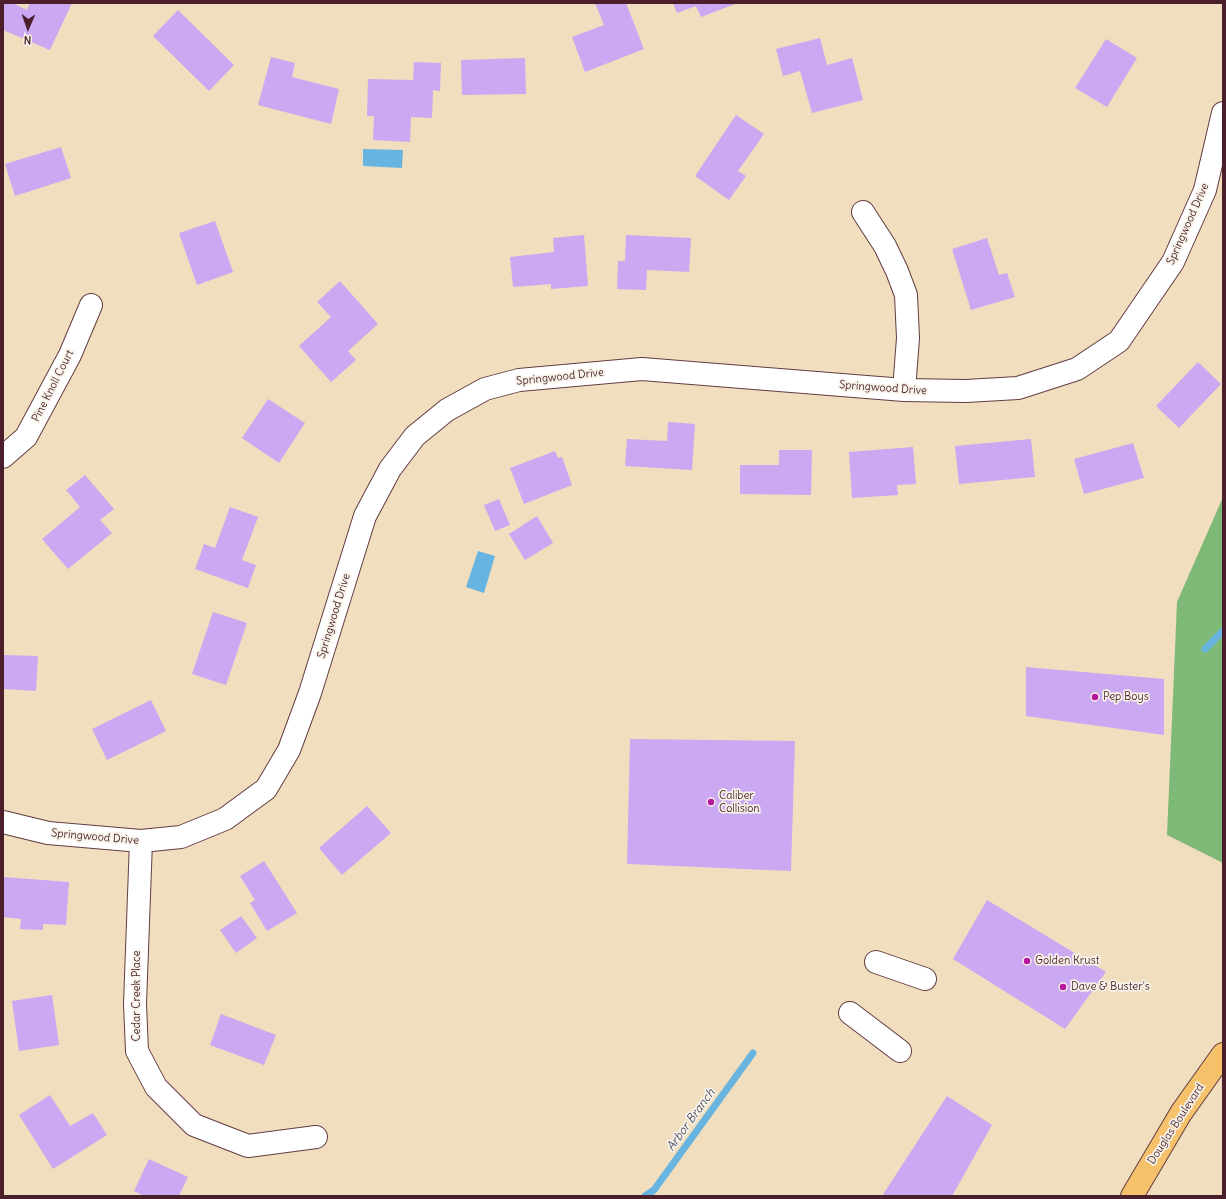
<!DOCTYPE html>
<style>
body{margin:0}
#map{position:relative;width:1226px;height:1199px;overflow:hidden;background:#f0debf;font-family:Delius,sans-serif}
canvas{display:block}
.frame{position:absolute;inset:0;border:4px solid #4a1f2b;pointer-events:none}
.north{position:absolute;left:8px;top:8px;width:40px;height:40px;-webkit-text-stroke:3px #f7f3e8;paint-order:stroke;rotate:182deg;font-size:11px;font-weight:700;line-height:16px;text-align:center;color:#4a1f2b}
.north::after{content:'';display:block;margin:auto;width:14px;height:18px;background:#4a1f2b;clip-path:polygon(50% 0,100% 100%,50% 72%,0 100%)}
</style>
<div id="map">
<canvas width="1226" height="1199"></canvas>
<div class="frame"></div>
<div class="north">N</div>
</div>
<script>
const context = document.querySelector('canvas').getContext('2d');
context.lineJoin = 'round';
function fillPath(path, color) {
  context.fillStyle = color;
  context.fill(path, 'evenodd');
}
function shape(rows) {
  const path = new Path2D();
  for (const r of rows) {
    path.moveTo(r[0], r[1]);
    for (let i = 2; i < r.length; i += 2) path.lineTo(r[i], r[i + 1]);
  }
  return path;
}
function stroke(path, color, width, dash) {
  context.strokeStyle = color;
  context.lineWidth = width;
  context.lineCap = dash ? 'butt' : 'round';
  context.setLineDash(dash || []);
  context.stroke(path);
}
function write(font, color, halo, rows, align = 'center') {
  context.font = font + ' Delius,sans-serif';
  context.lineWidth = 3.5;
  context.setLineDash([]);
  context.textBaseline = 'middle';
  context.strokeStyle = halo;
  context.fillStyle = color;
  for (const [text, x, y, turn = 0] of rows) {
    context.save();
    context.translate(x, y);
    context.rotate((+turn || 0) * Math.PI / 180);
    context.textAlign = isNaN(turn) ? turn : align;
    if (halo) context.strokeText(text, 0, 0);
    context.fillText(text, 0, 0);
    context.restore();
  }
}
const forest = shape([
 [1223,497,1223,863,1167,835,1177,602]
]);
const water = shape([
 [363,149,403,150,402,168,363,166],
 [478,551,495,556,484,593,466,587]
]);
const stream = shape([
 [1205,649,1223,631],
 [645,1196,654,1190,753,1053]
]);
const building = shape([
 [3,3,13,3,27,10,30,3,72,3,50,50,3,30],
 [595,3,626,3,644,49,585,72,572,37,604,25],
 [673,3,738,3,701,17,696,6,677,13],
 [178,10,234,65,209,91,153,36],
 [820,38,827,65,852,58,863,100,812,113,800,71,783,76,776,49],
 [1106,39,1137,58,1107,107,1075,88],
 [271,57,295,63,292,77,339,89,331,124,258,105],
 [525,58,526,94,462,95,461,60],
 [414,62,441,63,440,91,433,90,432,118,411,117,410,142,373,140,374,116,367,116,368,79,413,80],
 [736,115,764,134,738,171,746,176,729,200,695,176],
 [61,147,71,178,15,196,5,164],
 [215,221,233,272,197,285,179,233],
 [584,235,588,286,551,289,551,284,513,287,510,257,554,252,553,238],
 [626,235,691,238,689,272,647,270,646,290,617,289,618,261,625,261],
 [987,238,999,275,1007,273,1015,297,971,310,952,249],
 [340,281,378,324,348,351,356,360,331,382,299,346,331,317,317,302],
 [1198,362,1221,384,1179,428,1156,406],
 [268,399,305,423,279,463,242,438],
 [668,422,695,424,692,470,625,466,627,439,667,441],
 [1031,439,1035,477,959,484,955,446],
 [1133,443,1144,478,1084,494,1074,459],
 [913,447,916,484,897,485,898,495,852,498,849,452],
 [779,450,812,450,811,495,740,494,740,465,779,465],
 [555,451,558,458,562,457,572,485,524,504,510,468],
 [85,475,114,509,100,520,112,533,68,569,42,539,80,507,66,490],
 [499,499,510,525,495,531,484,505],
 [230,507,258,517,242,560,256,565,248,588,195,569,204,544,215,548],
 [537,516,553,543,525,560,509,534],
 [213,612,247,623,226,685,192,674],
 [3,655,38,656,36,691,3,689],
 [1026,667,1164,679,1164,735,1026,716],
 [151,700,166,731,107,760,92,729],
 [630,739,795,741,791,871,627,864],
 [367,806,391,833,342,875,319,848],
 [264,861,297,913,267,931,250,903,255,900,240,876],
 [3,877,69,882,66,925,43,924,43,930,20,929,21,919,3,917],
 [987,900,1106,972,1065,1029,953,959],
 [241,916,257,938,236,953,220,930],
 [52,995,59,1045,19,1051,12,1001],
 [221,1014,276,1035,264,1065,210,1045],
 [50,1095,70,1126,93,1113,107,1135,53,1169,19,1115],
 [947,1096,992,1125,952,1196,882,1196],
 [149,1159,188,1177,179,1196,144,1196,134,1191]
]);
const minor = shape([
 [863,212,885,246,897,271,906,295,908,338,904,390],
 [3,457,26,437,70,355,91,305],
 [3,822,48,833,141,841,181,837,225,819,266,789,289,750,310,693,365,516,390,469,415,436,447,410,485,389,519,380,642,369,904,390,966,391,1018,388,1077,369,1119,341,1173,262,1205,190,1223,113],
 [141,841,135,1004,137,1051,156,1087,194,1125,248,1146,316,1137],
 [876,962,925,979],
 [850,1013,900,1051]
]);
const major = shape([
 [1132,1196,1181,1113,1223,1054]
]);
const markers = [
 [1095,697,4,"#b5179e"],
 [711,802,4,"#b5179e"],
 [1027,961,4,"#b5179e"],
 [1063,987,4,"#b5179e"]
];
const streetNames = [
 ["Springwood Drive",1188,224,-66],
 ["Springwood Drive",560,377,-6],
 ["Pine Knoll Court",53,386,-63],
 ["Springwood Drive",883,388,4],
 ["Springwood Drive",334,616,-73],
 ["Springwood Drive",95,837,5],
 ["Cedar Creek Place",137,996,-90],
 ["Douglas Boulevard",1176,1124,-57]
];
const poiNames = [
 ["Pep Boys",1103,697],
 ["Caliber",719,796],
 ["Collision",719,809],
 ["Golden Krust",1035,961],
 ["Dave & Buster's",1071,987]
];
const waterNames = [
 ["Arbor Branch",691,1120,-54]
];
fillPath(forest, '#7fb977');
fillPath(water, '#67b4e1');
stroke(stream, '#67b4e1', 7);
fillPath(building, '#caa8f2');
stroke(minor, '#633c41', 24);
stroke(major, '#633c41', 24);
stroke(minor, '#fff', 22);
stroke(major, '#f5c16b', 22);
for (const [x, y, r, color] of markers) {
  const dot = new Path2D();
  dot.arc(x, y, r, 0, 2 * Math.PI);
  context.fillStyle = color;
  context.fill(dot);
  stroke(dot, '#f7f3e8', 1.5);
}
write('11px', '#4a1f2b', '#f7f3e8', streetNames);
write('11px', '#4a1f2b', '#f7f3e8', poiNames, 'left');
write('italic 12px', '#54536b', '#f7f3e8', waterNames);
</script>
